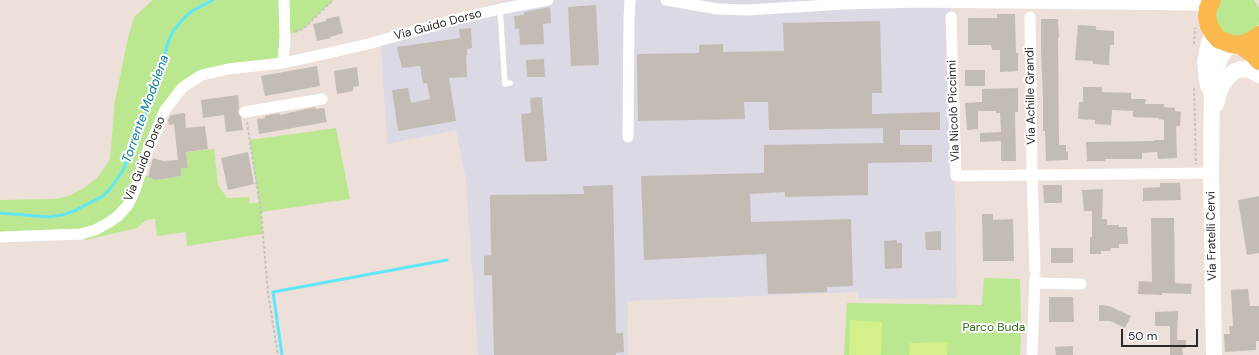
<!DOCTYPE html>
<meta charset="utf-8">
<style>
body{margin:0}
#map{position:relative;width:1259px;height:355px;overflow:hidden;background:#ece0d8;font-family:"DM Sans",sans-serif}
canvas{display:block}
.scale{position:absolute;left:1121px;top:329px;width:77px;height:18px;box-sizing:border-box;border:2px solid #282828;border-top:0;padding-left:5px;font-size:12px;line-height:14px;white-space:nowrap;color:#282828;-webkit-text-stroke:3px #fff;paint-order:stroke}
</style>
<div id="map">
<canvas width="1259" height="355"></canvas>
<div class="scale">50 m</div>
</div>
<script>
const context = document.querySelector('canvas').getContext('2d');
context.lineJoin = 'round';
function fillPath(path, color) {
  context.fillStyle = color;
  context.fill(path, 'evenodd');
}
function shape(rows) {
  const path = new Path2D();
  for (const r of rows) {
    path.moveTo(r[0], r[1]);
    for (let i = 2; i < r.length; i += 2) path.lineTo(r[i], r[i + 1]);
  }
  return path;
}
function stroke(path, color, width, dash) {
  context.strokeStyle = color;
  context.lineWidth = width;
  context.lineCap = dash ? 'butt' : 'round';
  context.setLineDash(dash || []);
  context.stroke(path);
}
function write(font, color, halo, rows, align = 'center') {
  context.font = font + ' "DM Sans",sans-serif';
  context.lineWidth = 4;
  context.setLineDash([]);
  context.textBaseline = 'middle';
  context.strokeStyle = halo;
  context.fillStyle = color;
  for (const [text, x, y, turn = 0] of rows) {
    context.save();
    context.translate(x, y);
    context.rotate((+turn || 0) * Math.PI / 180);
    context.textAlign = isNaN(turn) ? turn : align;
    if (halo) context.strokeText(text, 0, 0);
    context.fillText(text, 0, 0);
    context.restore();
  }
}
const industrial = shape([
 [510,0,1030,0,951,3,957,298,859,299,858,292,627,301,628,355,478,355,466,179,456,130,387,144,381,41,459,13]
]);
const green = shape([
 [153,0,333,0,304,28,285,37,283,63,215,71,173,99,140,173,156,180,181,176,181,168,188,167,186,152,214,149,218,185,227,198,249,197,249,203,259,203,250,140,336,128,350,199,261,212,262,234,187,246,186,232,157,236,155,219,146,220,137,228,85,240,81,234,0,237,0,200,56,199,69,196,84,188,97,178,110,160,115,101,128,38,134,17],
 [1221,0,1254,0,1259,8,1259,23,1256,29,1244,37,1224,34,1215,21,1217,5],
 [984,278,1020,279,1021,331,1020,355,844,355,847,303,982,305]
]);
const pitch = shape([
 [850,320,882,322,881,355,849,355],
 [948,342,947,355,909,355,910,343]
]);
const stream = shape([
 [0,213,49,217,62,215,74,211,103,196,110,189,124,169,137,132,153,97,168,42,173,31,185,17,192,11,213,0],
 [282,355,273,292,447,260]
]);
const building = shape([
 [596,5,599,65,571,66,568,7],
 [550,7,551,23,543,24,544,44,520,45,519,28,515,29,514,16,524,15,524,12],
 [997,14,1015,14,1016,53,1018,53,1018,71,1000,72,1000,50,992,50,991,45,968,45,968,18,997,18],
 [339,16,343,33,330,37,331,38,317,41,313,24,326,21,326,19],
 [1041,19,1058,19,1059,38,1058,38,1059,145,1066,145,1066,152,1068,151,1068,160,1046,161,1045,131,1043,131,1043,98,1041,51],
 [880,21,882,93,872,93,872,114,940,112,940,130,900,130,900,145,932,145,932,162,868,163,868,195,785,197,785,192,750,194,751,222,851,219,853,286,827,287,827,292,768,294,766,254,644,260,641,176,764,173,764,145,883,143,883,128,769,130,768,102,744,102,745,119,638,121,637,54,699,53,699,45,723,44,723,52,784,51,783,23],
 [1078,25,1096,26,1096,30,1114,31,1114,45,1110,45,1109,65,1093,64,1093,61,1075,60],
 [471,28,472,48,467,49,467,55,466,55,467,77,449,78,456,121,398,131,392,90,408,88,411,103,430,99,427,83,423,84,420,66,402,68,397,47,460,38,459,29],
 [544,59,545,77,527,77,526,60],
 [317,66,320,86,265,96,261,76],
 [357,67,359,86,353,87,353,91,337,94,334,71],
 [965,70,985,70,985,86,965,86],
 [1083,87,1102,87,1102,92,1131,93,1131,99,1146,99,1145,104,1164,104,1164,107,1175,108,1175,111,1181,112,1180,126,1176,126,1177,158,1158,159,1157,152,1142,153,1142,159,1105,159,1105,161,1087,161,1086,142,1154,141,1154,140,1164,140,1164,120,1158,119,1159,118,1133,117,1133,111,1112,110,1111,125,1095,124,1095,120,1078,119,1079,102,1083,102],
 [1018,88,1018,112,1015,112,1016,161,1001,161,1001,141,980,142,980,133,1001,132,1000,113,996,113,996,111,978,111,978,129,967,130,965,103,982,102,982,89],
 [238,95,239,108,238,113,241,117,243,130,226,132,224,115,203,118,201,100],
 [542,97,547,161,525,162,521,114,531,113,530,98],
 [315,107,316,109,324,108,327,122,259,134,257,119,265,118,265,116,279,113,280,115],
 [185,113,186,128,205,126,208,149,186,152,188,168,181,168,181,176,156,180,148,177,153,158,163,161,178,160,174,124,169,125,168,120,171,115],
 [248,152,254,184,228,190,221,158],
 [1160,183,1180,183,1181,200,1143,201,1143,188,1160,187],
 [613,185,616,333,623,333,624,352,616,353,616,355,494,355,492,275,484,275,484,256,491,255,490,195,584,194,583,186],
 [1043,185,1062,185,1062,203,1044,203],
 [1103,189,1102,219,1107,219,1107,225,1119,225,1119,227,1127,227,1128,244,1119,244,1119,248,1111,248,1110,251,1101,251,1101,254,1090,254,1090,237,1092,237,1092,211,1084,211,1082,190],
 [1259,196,1259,253,1247,255,1238,200],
 [982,214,993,214,993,220,1013,219,1014,261,983,261],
 [1151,218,1174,218,1175,283,1192,284,1191,294,1162,293,1162,295,1138,294,1139,281,1152,282],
 [941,231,941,250,926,250,925,232],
 [897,240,897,243,902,243,902,268,885,269,884,241],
 [1051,248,1073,248,1073,263,1051,263],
 [1248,289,1250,306,1259,306,1259,341,1256,341,1256,350,1225,352,1224,334,1230,334,1229,326,1233,326,1231,290],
 [1049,297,1073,297,1074,322,1049,322],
 [1099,305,1109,306,1131,316,1125,328,1110,321,1099,321],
 [1178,311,1177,340,1186,340,1186,348,1182,348,1183,355,1170,355,1170,326,1155,326,1155,312],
 [1073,346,1073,355,1056,355,1055,347]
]);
const path = shape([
 [295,32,304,28,333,0],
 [1194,44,1195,28],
 [1194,88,1196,164],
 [247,122,261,212,268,293,278,355]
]);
const lane = shape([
 [500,9,505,84,510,83]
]);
const street = shape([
 [666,0,718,9,747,10,845,4,917,2,1196,5,1208,8],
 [951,17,956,176,1211,173],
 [1030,17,1032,175,1035,270],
 [283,63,285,37,284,0],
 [245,112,322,99],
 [628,137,629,20,630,0],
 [0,237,81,234,95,230,108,223,118,216,128,205,135,190,147,152,165,110,182,88,192,81,202,75,228,69,283,63,329,53,368,44,461,18,500,9,548,0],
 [1035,283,1081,284],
 [1032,355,1035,277]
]);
const secondary = shape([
 [1208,86,1205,63,1209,42,1214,34],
 [1216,104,1219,92,1226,79,1235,71,1241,69,1250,70,1259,75],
 [1214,355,1211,173,1212,79,1221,56,1231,44]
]);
const primary = shape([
 [1212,0,1208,8,1207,17,1209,26,1214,34,1218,39,1231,44,1240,45,1253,40,1259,35],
 [1240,45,1253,54,1259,61]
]);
const streetNames = [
 ["Via Guido Dorso",438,25,-15],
 ["Via Achille Grandi",1031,96,-91],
 ["Via Nicolò Piccinni",954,111,-92],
 ["Via Guido Dorso",145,159,-68],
 ["Via Fratelli Cervi",1212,236,-91]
];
const parkNames = [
 ["Parco Buda",994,328]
];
const waterNames = [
 ["Torrente Modolena",146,109,-70]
];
fillPath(industrial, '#dbd9e3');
fillPath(green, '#bae78f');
fillPath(pitch, '#d4f08a');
stroke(stream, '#61e6f7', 3);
fillPath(building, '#c3bcb4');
stroke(path, '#c3c3c3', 2, [3, 2]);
stroke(lane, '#fff', 5.5);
stroke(street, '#fff', 11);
stroke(secondary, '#fff', 16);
stroke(primary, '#fbb84e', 18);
write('12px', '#282828', '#fff', streetNames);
write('12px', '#326914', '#fff', parkNames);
write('italic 13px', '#047c99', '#fff', waterNames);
</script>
